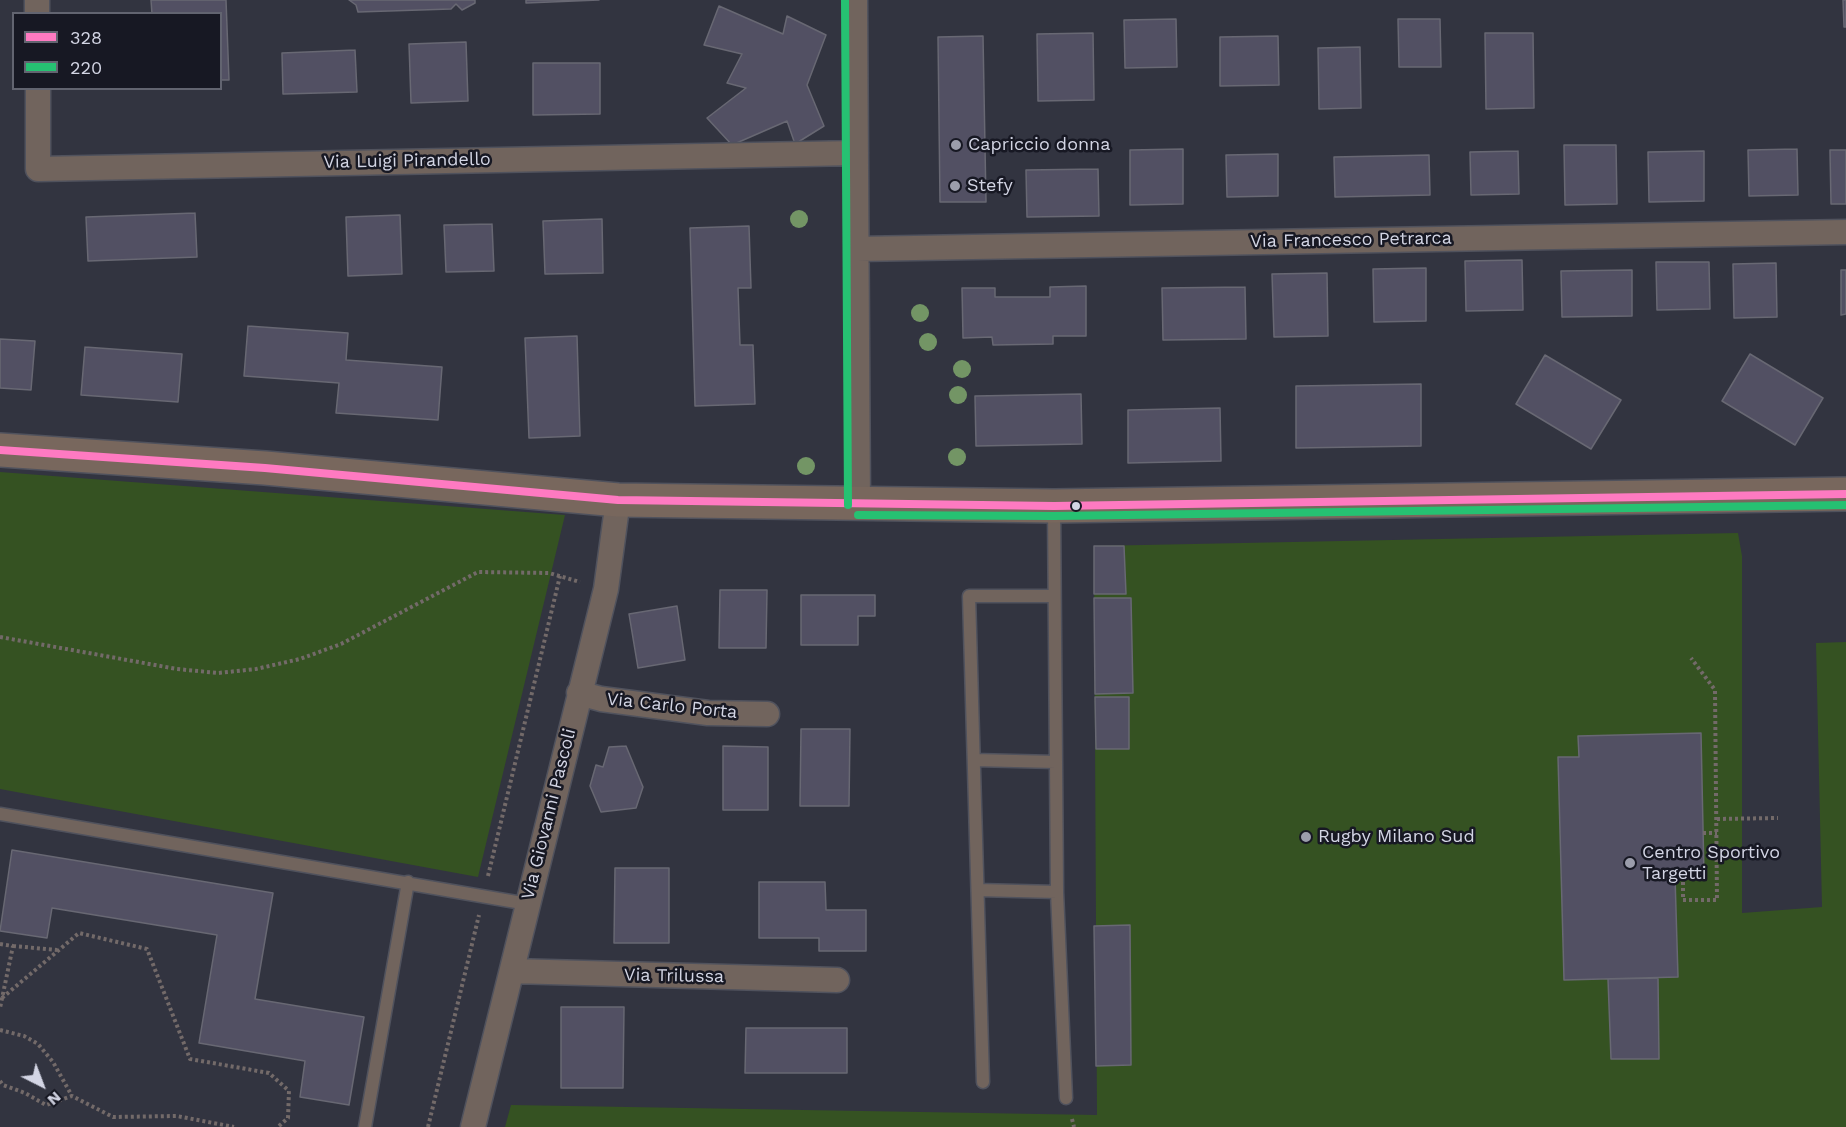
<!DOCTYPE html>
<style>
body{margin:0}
#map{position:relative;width:1846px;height:1127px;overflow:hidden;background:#323440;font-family:"Work Sans",sans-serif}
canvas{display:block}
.legend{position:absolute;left:12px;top:12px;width:210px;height:78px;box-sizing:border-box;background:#171823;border:2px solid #626470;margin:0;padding:8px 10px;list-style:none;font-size:18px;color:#d3d5e4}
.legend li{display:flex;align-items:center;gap:12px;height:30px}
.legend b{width:30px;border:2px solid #626470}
.north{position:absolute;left:12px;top:1055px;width:60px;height:60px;-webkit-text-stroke:4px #171823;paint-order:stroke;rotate:138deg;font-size:16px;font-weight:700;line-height:24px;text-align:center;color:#d3d5e4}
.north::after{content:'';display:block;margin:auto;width:21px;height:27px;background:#d3d5e4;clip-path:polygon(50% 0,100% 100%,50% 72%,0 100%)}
</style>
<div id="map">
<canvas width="1846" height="1127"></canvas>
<ul class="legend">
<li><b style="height:8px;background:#fe7ac1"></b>328</li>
<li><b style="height:8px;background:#26c172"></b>220</li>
</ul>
<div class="north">N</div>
</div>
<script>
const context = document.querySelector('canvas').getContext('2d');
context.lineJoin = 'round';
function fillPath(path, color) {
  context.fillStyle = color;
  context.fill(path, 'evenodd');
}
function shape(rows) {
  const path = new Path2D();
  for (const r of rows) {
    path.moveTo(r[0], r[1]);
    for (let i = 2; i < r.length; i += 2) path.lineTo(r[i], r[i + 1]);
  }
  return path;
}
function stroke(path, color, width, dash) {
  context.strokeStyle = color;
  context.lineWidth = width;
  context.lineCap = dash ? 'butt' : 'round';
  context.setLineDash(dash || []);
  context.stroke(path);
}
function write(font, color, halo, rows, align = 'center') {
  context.font = font + ' "Work Sans",sans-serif';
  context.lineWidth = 5;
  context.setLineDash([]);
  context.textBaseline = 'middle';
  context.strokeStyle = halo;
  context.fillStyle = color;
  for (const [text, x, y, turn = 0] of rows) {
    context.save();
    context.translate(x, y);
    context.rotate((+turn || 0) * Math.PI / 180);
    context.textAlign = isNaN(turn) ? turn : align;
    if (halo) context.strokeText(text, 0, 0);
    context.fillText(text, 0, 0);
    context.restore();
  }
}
const green = shape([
 [0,472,565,515,478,877,0,789],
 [1738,533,1742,556,1742,913,1822,907,1816,643,1846,642,1846,1127,505,1127,511,1105,1097,1115,1094,546]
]);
const building = shape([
 [151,0,226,0,229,80,220,80,220,14,152,14,151,0],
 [349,0,475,0,475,3,462,10,456,4,451,9,358,12,356,5,349,0],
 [526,0,599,0,526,3,526,0],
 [1843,0,1846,0,1846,27,1844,27,1843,0],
 [719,6,783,34,787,16,826,35,807,85,824,126,795,144,787,121,732,145,707,118,746,88,727,83,742,54,704,45,719,6],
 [1176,19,1177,67,1125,68,1124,20,1176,19],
 [1398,19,1440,19,1441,67,1399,67,1398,19],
 [1093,33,1094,100,1038,101,1037,34,1093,33],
 [1485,33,1533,33,1534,108,1486,109,1485,33],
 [983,36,986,202,940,202,938,37,983,36],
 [1278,36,1279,85,1220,86,1220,37,1278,36],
 [466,42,468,101,411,103,409,44,466,42],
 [1360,47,1361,108,1319,109,1318,48,1360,47],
 [355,50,357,92,283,94,282,53,355,50],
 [533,63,600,63,600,114,533,115,533,63],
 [1564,145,1616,145,1617,204,1565,205,1564,145],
 [1183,149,1183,204,1130,205,1130,150,1183,149],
 [1797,149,1798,195,1749,196,1748,150,1797,149],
 [1830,150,1846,150,1846,204,1831,204,1830,150],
 [1518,151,1519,194,1471,195,1470,152,1518,151],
 [1704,151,1704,201,1649,202,1648,152,1704,151],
 [1278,154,1278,196,1227,197,1226,155,1278,154],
 [1429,155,1430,195,1335,197,1334,157,1429,155],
 [1098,169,1099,216,1027,217,1026,170,1098,169],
 [195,213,197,257,88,261,86,217,195,213],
 [400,215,402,274,348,276,346,217,400,215],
 [602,219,603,273,545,274,543,221,602,219],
 [492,224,494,271,446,272,444,225,492,224],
 [749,226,751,288,738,288,740,345,753,345,755,404,695,406,690,228,749,226],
 [1522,260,1523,310,1466,311,1465,261,1522,260],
 [1656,262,1709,262,1710,309,1657,310,1656,262],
 [1776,263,1777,317,1734,318,1733,264,1776,263],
 [1426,268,1426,321,1374,322,1373,269,1426,268],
 [1632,270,1632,316,1562,317,1561,271,1632,270],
 [1841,270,1846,270,1846,314,1841,315,1841,270],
 [1327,273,1328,336,1274,337,1272,274,1327,273],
 [1086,286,1086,336,1053,336,1053,344,993,345,992,337,963,338,962,288,995,288,995,297,1050,297,1050,287,1086,286],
 [1245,287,1246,339,1163,340,1162,288,1245,287],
 [248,326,348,333,346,360,442,367,438,420,336,413,339,383,244,376,248,326],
 [577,336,580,436,529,438,525,338,577,336],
 [0,339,35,341,31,390,0,388,0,339],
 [85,347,182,354,178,402,81,395,85,347],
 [1750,354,1823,398,1795,445,1722,401,1750,354],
 [1545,355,1621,400,1591,449,1516,404,1545,355],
 [1421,384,1421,446,1296,448,1296,386,1421,384],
 [1081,394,1082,444,976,446,975,396,1081,394],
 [1220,408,1221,461,1128,463,1128,410,1220,408],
 [1094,546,1124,546,1126,594,1094,594,1094,546],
 [720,590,767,590,766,648,719,648,720,590],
 [801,595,875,595,875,616,858,616,858,645,801,645,801,595],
 [1094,598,1131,598,1133,693,1095,694,1094,598],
 [677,606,685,660,638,668,629,614,677,606],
 [1095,697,1129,697,1129,749,1096,749,1095,697],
 [801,729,850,729,849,806,800,806,801,729],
 [1701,733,1704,875,1675,876,1678,977,1564,980,1558,757,1579,757,1578,736,1701,733],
 [626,746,643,787,636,808,601,812,590,786,596,765,603,767,609,747,626,746],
 [723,746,768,747,768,810,723,810,723,746],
 [12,850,273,893,255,999,364,1017,349,1105,300,1097,305,1061,199,1043,217,935,52,908,47,938,0,931,12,850],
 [615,868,669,868,669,943,614,943,615,868],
 [759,882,825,882,826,910,866,910,866,951,819,951,819,938,759,938,759,882],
 [1130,925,1131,1065,1096,1066,1094,926,1130,925],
 [1658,978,1659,1059,1611,1059,1608,979,1658,978],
 [561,1007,624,1007,623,1088,561,1088,561,1007],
 [746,1028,847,1028,847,1073,745,1073,746,1028]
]);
const path = shape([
 [0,637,177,669,218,673,256,669,300,659,341,644,478,572,549,573,580,582],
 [1717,819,1778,818],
 [1703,833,1717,833],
 [488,876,560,576],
 [1683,876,1683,900,1717,900,1715,690,1691,658],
 [0,944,13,946,0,1008],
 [13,946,57,950],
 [2,998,79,933,147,949,190,1059,269,1073,289,1091,288,1118,278,1127],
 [0,1030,24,1036,38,1044,53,1062,72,1096],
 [0,1081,3,1085,25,1093,46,1105,72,1096,113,1117,177,1116,234,1127],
 [1072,1119,1074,1127],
 [428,1127,479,915]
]);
const lane = shape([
 [1054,508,1057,892,1066,1098],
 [974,760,1056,762],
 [0,814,528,904],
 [978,890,1057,892],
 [983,1082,969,596,1054,596],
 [365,1127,408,882]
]);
const street = shape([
 [37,0,37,14],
 [855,0,858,505],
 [38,88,38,169,856,153],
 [857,249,1846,232],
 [579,693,601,699,708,713,767,714],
 [512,971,837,980],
 [473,1127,606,589,618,500]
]);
const secondary = shape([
 [0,450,265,468,618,500,1054,506,1846,494]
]);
const bus1 = shape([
 [0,450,265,468,618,500,1054,506,1846,494]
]);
const bus2 = shape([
 [845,0,848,505],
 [858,515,1054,516,1846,505]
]);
const trees = [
 [799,219],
 [920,313],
 [928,342],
 [962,369],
 [958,395],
 [957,457],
 [806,466]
];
const markers = [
 [956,145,6,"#9b9dab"],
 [955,186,6,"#9b9dab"],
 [1076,506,5,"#d3d5e4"],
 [1306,837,6,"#9b9dab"],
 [1630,863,6,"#9b9dab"]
];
const poiNames = [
 ["Capriccio donna",968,145],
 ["Stefy",967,186],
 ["Rugby Milano Sud",1318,837],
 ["Centro Sportivo",1642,853],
 ["Targetti",1642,874]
];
const streetNames = [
 ["Via Luigi Pirandello",407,161,-1],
 ["Via Francesco Petrarca",1351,240,-1],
 ["Via Carlo Porta",672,706,6],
 ["Via Giovanni Pascoli",549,814,-76],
 ["Via Trilussa",674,976,1]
];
fillPath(green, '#355222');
fillPath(building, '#525063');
stroke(building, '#686873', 1.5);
stroke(lane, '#50525d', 15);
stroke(street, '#50525d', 27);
stroke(secondary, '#50525d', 36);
stroke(path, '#736a69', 4, [3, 3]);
stroke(lane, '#71645d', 12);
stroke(street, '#71645d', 24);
stroke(secondary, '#78675d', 33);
stroke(bus1, '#fe7ac1', 8);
stroke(bus2, '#26c172', 8);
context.fillStyle = '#739565';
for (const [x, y] of trees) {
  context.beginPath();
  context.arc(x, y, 9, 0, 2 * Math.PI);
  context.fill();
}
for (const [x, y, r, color] of markers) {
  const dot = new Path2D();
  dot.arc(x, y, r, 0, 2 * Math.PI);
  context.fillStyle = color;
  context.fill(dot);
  stroke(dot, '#171823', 2);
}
write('18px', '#d3d5e4', '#171823', poiNames, 'left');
write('18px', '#d3d5e4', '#171823', streetNames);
</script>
